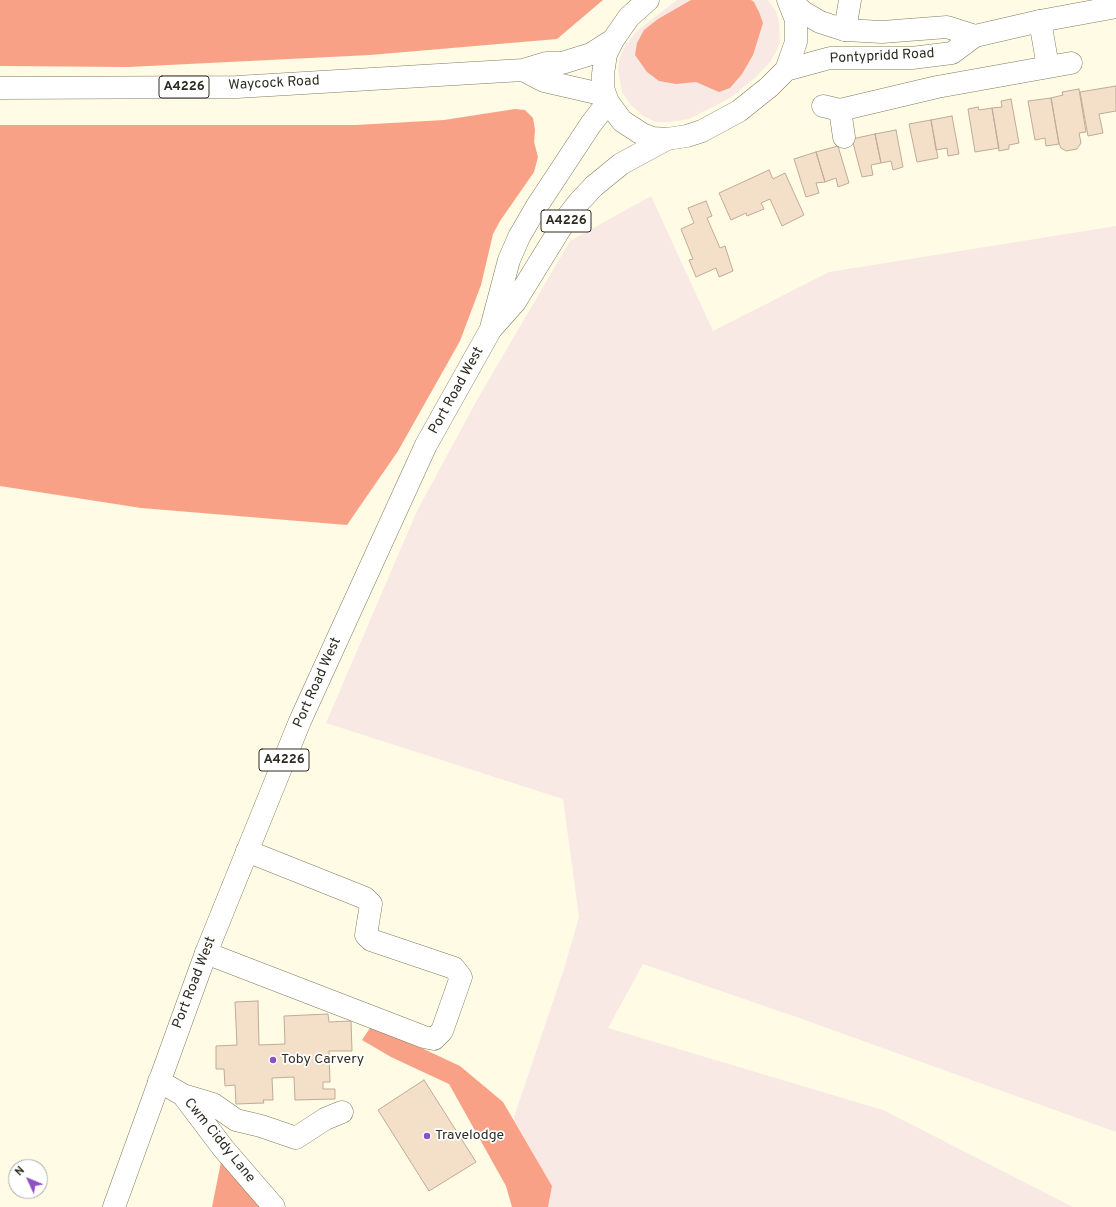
<!DOCTYPE html>
<style>
body{margin:0}
#map{position:relative;width:1116px;height:1207px;overflow:hidden;background:#fffbe5;font-family:Overpass,sans-serif}
canvas{display:block}
.north{position:absolute;left:8px;top:1159px;width:40px;height:40px;box-sizing:border-box;background:#fff;border:1px solid #ababa7;border-radius:50%;rotate:314deg;font-size:11px;font-weight:700;line-height:16px;text-align:center;color:#2e2c22}
.north::after{content:'';display:block;margin:auto;width:14px;height:18px;background:#8e50c6;clip-path:polygon(50% 0,100% 100%,50% 72%,0 100%)}
</style>
<div id="map">
<canvas width="1116" height="1207"></canvas>
<div class="north">N</div>
</div>
<script>
const context = document.querySelector('canvas').getContext('2d');
context.lineJoin = 'round';
function fillPath(path, color) {
  context.fillStyle = color;
  context.fill(path, 'evenodd');
}
function shape(rows) {
  const path = new Path2D();
  for (const r of rows) {
    path.moveTo(r[0], r[1]);
    for (let i = 2; i < r.length; i += 2) path.lineTo(r[i], r[i + 1]);
  }
  return path;
}
function stroke(path, color, width, dash) {
  context.strokeStyle = color;
  context.lineWidth = width;
  context.lineCap = dash ? 'butt' : 'round';
  context.setLineDash(dash || []);
  context.stroke(path);
}
function write(font, color, halo, rows, align = 'center') {
  context.font = font + ' Overpass,sans-serif';
  context.lineWidth = 3.5;
  context.setLineDash([]);
  context.textBaseline = 'middle';
  context.strokeStyle = halo;
  context.fillStyle = color;
  for (const [text, x, y, turn = 0] of rows) {
    context.save();
    context.translate(x, y);
    context.rotate((+turn || 0) * Math.PI / 180);
    context.textAlign = isNaN(turn) ? turn : align;
    if (halo) context.strokeText(text, 0, 0);
    context.fillText(text, 0, 0);
    context.restore();
  }
}
const green = shape([
 [677,0,768,0,776,11,779,21,780,42,776,52,770,62,756,77,730,98,689,119,670,122,656,122,643,116,631,105,622,92,618,69,620,57,626,45,637,31],
 [651,196,713,331,829,272,1116,226,1116,1132,802,1019,643,964,608,1028,883,1110,1073,1207,548,1207,552,1186,513,1120,564,969,579,917,563,799,326,723,417,511,477,400,570,241]
]);
const forest = shape([
 [0,0,603,0,557,39,370,55,128,67,0,66],
 [691,0,751,0,754,2,759,12,763,23,753,55,742,74,730,88,719,92,696,82,676,84,659,81,647,72,635,55,637,43,644,30,658,19],
 [515,109,525,110,533,118,535,130,534,142,538,157,534,172,500,221,493,234,481,285,460,341,398,451,347,525,141,508,0,486,0,125,356,125,444,120],
 [372,1025,460,1066,503,1102,552,1186,548,1207,512,1207,506,1186,449,1084,391,1057,362,1040],
 [221,1162,261,1207,212,1207]
]);
const building = shape([
 [1116,86,1116,111,1099,114,1103,133,1088,136,1080,92,1116,86],
 [1079,89,1086,132,1079,133,1081,143,1077,149,1066,151,1061,148,1059,144,1051,98,1063,95,1062,92,1079,89],
 [1051,98,1059,144,1046,146,1045,138,1035,140,1028,101,1051,98],
 [1011,99,1019,143,1009,145,1009,149,999,151,992,108,1002,107,1001,101,1011,99],
 [978,107,979,110,992,108,999,148,975,152,968,109,978,107],
 [952,116,959,154,948,156,947,148,936,150,931,120,952,116],
 [931,120,938,158,917,162,909,124,931,120],
 [896,130,903,167,893,170,891,161,881,163,875,134,896,130],
 [875,134,881,163,871,165,873,175,862,177,852,139,875,134],
 [838,146,849,183,838,187,836,178,825,182,816,152,838,146],
 [816,152,825,182,816,183,819,193,806,197,794,159,816,152],
 [769,170,773,179,785,173,804,215,782,226,770,199,761,203,764,209,747,216,746,213,731,220,719,193,769,170],
 [706,201,712,216,707,218,720,248,725,246,733,271,719,277,716,268,696,277,689,260,693,259,681,229,694,223,688,208,706,201],
 [258,1001,259,1045,285,1044,284,1016,328,1014,329,1022,351,1021,352,1051,329,1051,330,1082,323,1082,323,1089,335,1089,335,1099,295,1100,294,1077,272,1078,273,1100,263,1100,264,1103,236,1104,235,1085,225,1086,224,1069,216,1069,216,1046,237,1045,235,1002,258,1001],
 [424,1080,476,1162,429,1191,378,1110,424,1080]
]);
const minor = shape([
 [1040,21,1048,67],
 [845,30,850,0],
 [823,106,840,110,844,137],
 [840,110,937,87,1071,63],
 [206,953,424,1037,434,1039,442,1031,461,977,454,968,371,940,366,935,371,904,365,898,247,851],
 [159,1081,183,1095,223,1148,274,1207],
 [183,1095,213,1104,236,1120,261,1126,296,1138,325,1119,342,1112]
]);
const major = shape([
 [648,0,629,17,613,40,606,54,603,74,603,88,608,102,622,121,642,134,653,138,667,139,687,136,702,131,739,111,769,87,786,70,796,42,796,20,788,0],
 [790,0,803,12,820,22,845,30,882,32,947,27,975,36],
 [523,70,544,81,605,95],
 [786,70,830,58,912,58,952,53,975,36,1040,21,1116,7],
 [0,88,237,87,523,70,546,63,562,63,591,54,613,40],
 [491,328,509,260,519,237,537,206,591,124,608,102],
 [114,1207,206,953,300,721,426,445,491,329,515,302,568,216,579,202,594,186,621,164,667,139]
]);
const markers = [
 [273,1060,4,"#8e50c6"],
 [427,1136,4,"#8e50c6"]
];
const shields = [
 [184,87,50],
 [566,221,50],
 [284,760,50]
];
const shieldNames = [
 ["A4226",184,87],
 ["A4226",566,221],
 ["A4226",284,760]
];
const streetNames = [
 ["Pontypridd Road",882,57,-3],
 ["Waycock Road",274,84,-3],
 ["Port Road West",457,391,-61],
 ["Port Road West",318,683,-66],
 ["Port Road West",195,983,-69],
 ["Cwm Ciddy Lane",219,1141,51]
];
const poiNames = [
 ["Toby Carvery",281,1060],
 ["Travelodge",435,1136]
];
fillPath(green, '#f8e9e5');
fillPath(forest, '#f8a186');
fillPath(building, '#f4dfc9');
stroke(building, '#bfab97', 1);
stroke(minor, '#7f7b62', 23);
stroke(major, '#7f7b62', 23);
stroke(minor, '#fff', 22);
stroke(major, '#fff', 22);
for (const [x, y, r, color] of markers) {
  const dot = new Path2D();
  dot.arc(x, y, r, 0, 2 * Math.PI);
  context.fillStyle = color;
  context.fill(dot);
  stroke(dot, '#fff', 1.5);
}
for (const [x, y, w] of shields) {
  const box = new Path2D();
  box.roundRect(x - w / 2, y - 11, w, 22, 3);
  context.fillStyle = '#fff';
  context.fill(box);
  stroke(box, '#2e2c22', 1);
}
write('bold 13px', '#2e2c22', null, shieldNames);
write('14px', '#2e2c22', '#fff', streetNames);
write('14px', '#2e2c22', '#fff', poiNames, 'left');
</script>
